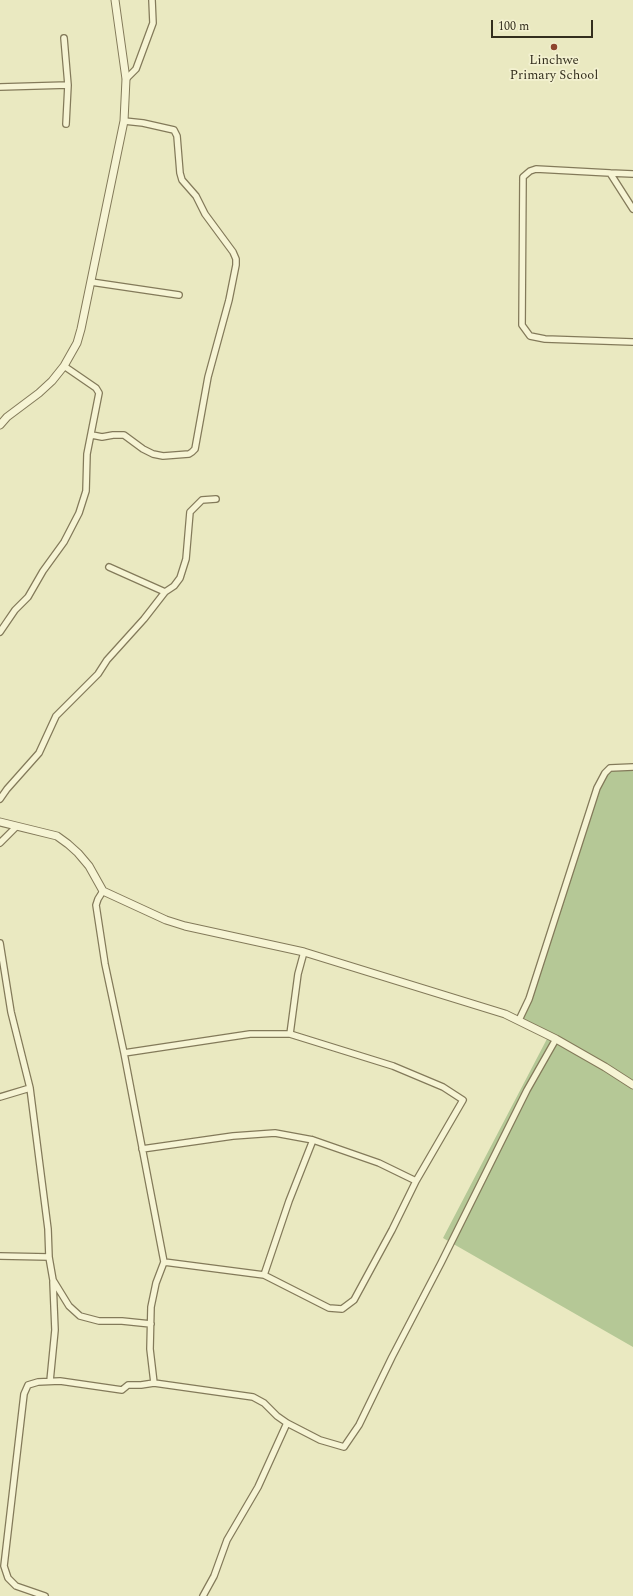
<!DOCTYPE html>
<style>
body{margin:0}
#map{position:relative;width:633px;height:1596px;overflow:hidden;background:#eae9c1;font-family:Spectral,serif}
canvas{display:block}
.scale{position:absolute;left:491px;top:20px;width:102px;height:18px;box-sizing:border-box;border:2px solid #332e1d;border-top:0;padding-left:5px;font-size:12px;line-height:14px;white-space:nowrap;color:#332e1d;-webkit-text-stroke:3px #f3f1d0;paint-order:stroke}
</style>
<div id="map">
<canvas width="633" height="1596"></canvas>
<div class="scale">100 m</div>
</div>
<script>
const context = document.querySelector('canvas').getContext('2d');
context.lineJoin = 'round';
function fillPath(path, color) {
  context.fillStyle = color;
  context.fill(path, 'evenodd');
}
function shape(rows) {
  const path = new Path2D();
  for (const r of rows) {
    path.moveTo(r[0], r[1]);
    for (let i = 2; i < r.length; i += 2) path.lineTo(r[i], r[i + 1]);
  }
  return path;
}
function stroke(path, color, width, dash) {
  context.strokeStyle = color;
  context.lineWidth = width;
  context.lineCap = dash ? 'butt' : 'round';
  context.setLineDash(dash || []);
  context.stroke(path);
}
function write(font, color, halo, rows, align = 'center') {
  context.font = font + ' Spectral,serif';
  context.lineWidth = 3.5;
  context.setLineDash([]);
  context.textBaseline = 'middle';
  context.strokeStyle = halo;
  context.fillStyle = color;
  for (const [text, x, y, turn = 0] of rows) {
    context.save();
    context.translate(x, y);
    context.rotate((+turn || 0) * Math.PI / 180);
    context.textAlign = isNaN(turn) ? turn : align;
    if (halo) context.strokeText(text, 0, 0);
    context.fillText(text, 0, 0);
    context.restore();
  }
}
const green = shape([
 [633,767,633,1347,443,1238,549,1035,519,1020,529,999,597,788,610,768]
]);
const minor = shape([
 [64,38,68,85,66,124],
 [126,79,136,69,153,23,152,0],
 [0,87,68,85],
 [610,173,633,174],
 [633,209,610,173,536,169,530,171,523,177,522,325,530,336,545,339,633,342],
 [91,282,179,295],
 [92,435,102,437,113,435,124,435,143,449,153,454,163,456,189,454,192,452,195,449,208,377,229,300,236,265,236,259,233,252,205,214,196,196,182,180,180,173,177,136,174,130,143,123,124,121],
 [109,567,165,592],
 [0,632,15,610,28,597,43,571,64,542,79,513,86,491,87,454,99,393,96,388,64,366],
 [0,799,7,789,39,753,56,716,98,674,107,660,144,619,165,592,174,586,180,578,186,559,190,512,202,500,216,499],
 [0,843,16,827],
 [103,891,98,899,96,905,105,964,124,1053,164,1262,264,1275,329,1308,342,1309,354,1300,392,1230,416,1181,463,1100,443,1087,393,1066,290,1034,250,1034,124,1053],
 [0,943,11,1012,30,1088,48,1229,49,1257,53,1280,69,1306,80,1316,99,1321,122,1321,151,1324],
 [519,1020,529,999,597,788,605,773,610,768,633,767],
 [290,1034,298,974,304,952],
 [0,1097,30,1088],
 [142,1149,233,1136,275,1133,313,1140,379,1163,416,1181],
 [0,1256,49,1257],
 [264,1275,289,1201,313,1140],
 [50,1381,55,1330,53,1282],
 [154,1383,150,1349,151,1307,156,1283,164,1262],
 [45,1596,16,1586,8,1578,4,1566,24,1394,28,1385,38,1382,60,1381,122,1390,128,1385,141,1385,154,1383,253,1397,264,1403,277,1416,287,1423,320,1440,344,1447,359,1425,392,1357,441,1263,527,1090,556,1039],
 [203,1596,214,1576,227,1540,258,1487,287,1423]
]);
const tertiary = shape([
 [0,425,7,417,39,393,52,381,64,366,77,343,81,329,124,121,126,79,115,0],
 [0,822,57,836,68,844,78,853,89,866,103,891,166,920,185,926,304,952,505,1014,556,1039,605,1067,633,1085]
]);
const markers = [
 [554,47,4,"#8e452e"]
];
const poiNames = [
 ["Linchwe",554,61],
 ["Primary School",554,76]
];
fillPath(green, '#b5c896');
stroke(minor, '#837a5a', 8);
stroke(tertiary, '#837a5a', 9);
stroke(minor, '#f6f4d4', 5.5);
stroke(tertiary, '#f6f4d4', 7);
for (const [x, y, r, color] of markers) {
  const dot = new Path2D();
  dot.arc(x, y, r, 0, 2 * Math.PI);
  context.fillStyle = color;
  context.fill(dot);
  stroke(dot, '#f3f1d0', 1.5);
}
write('13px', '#332e1d', '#f3f1d0', poiNames);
</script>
